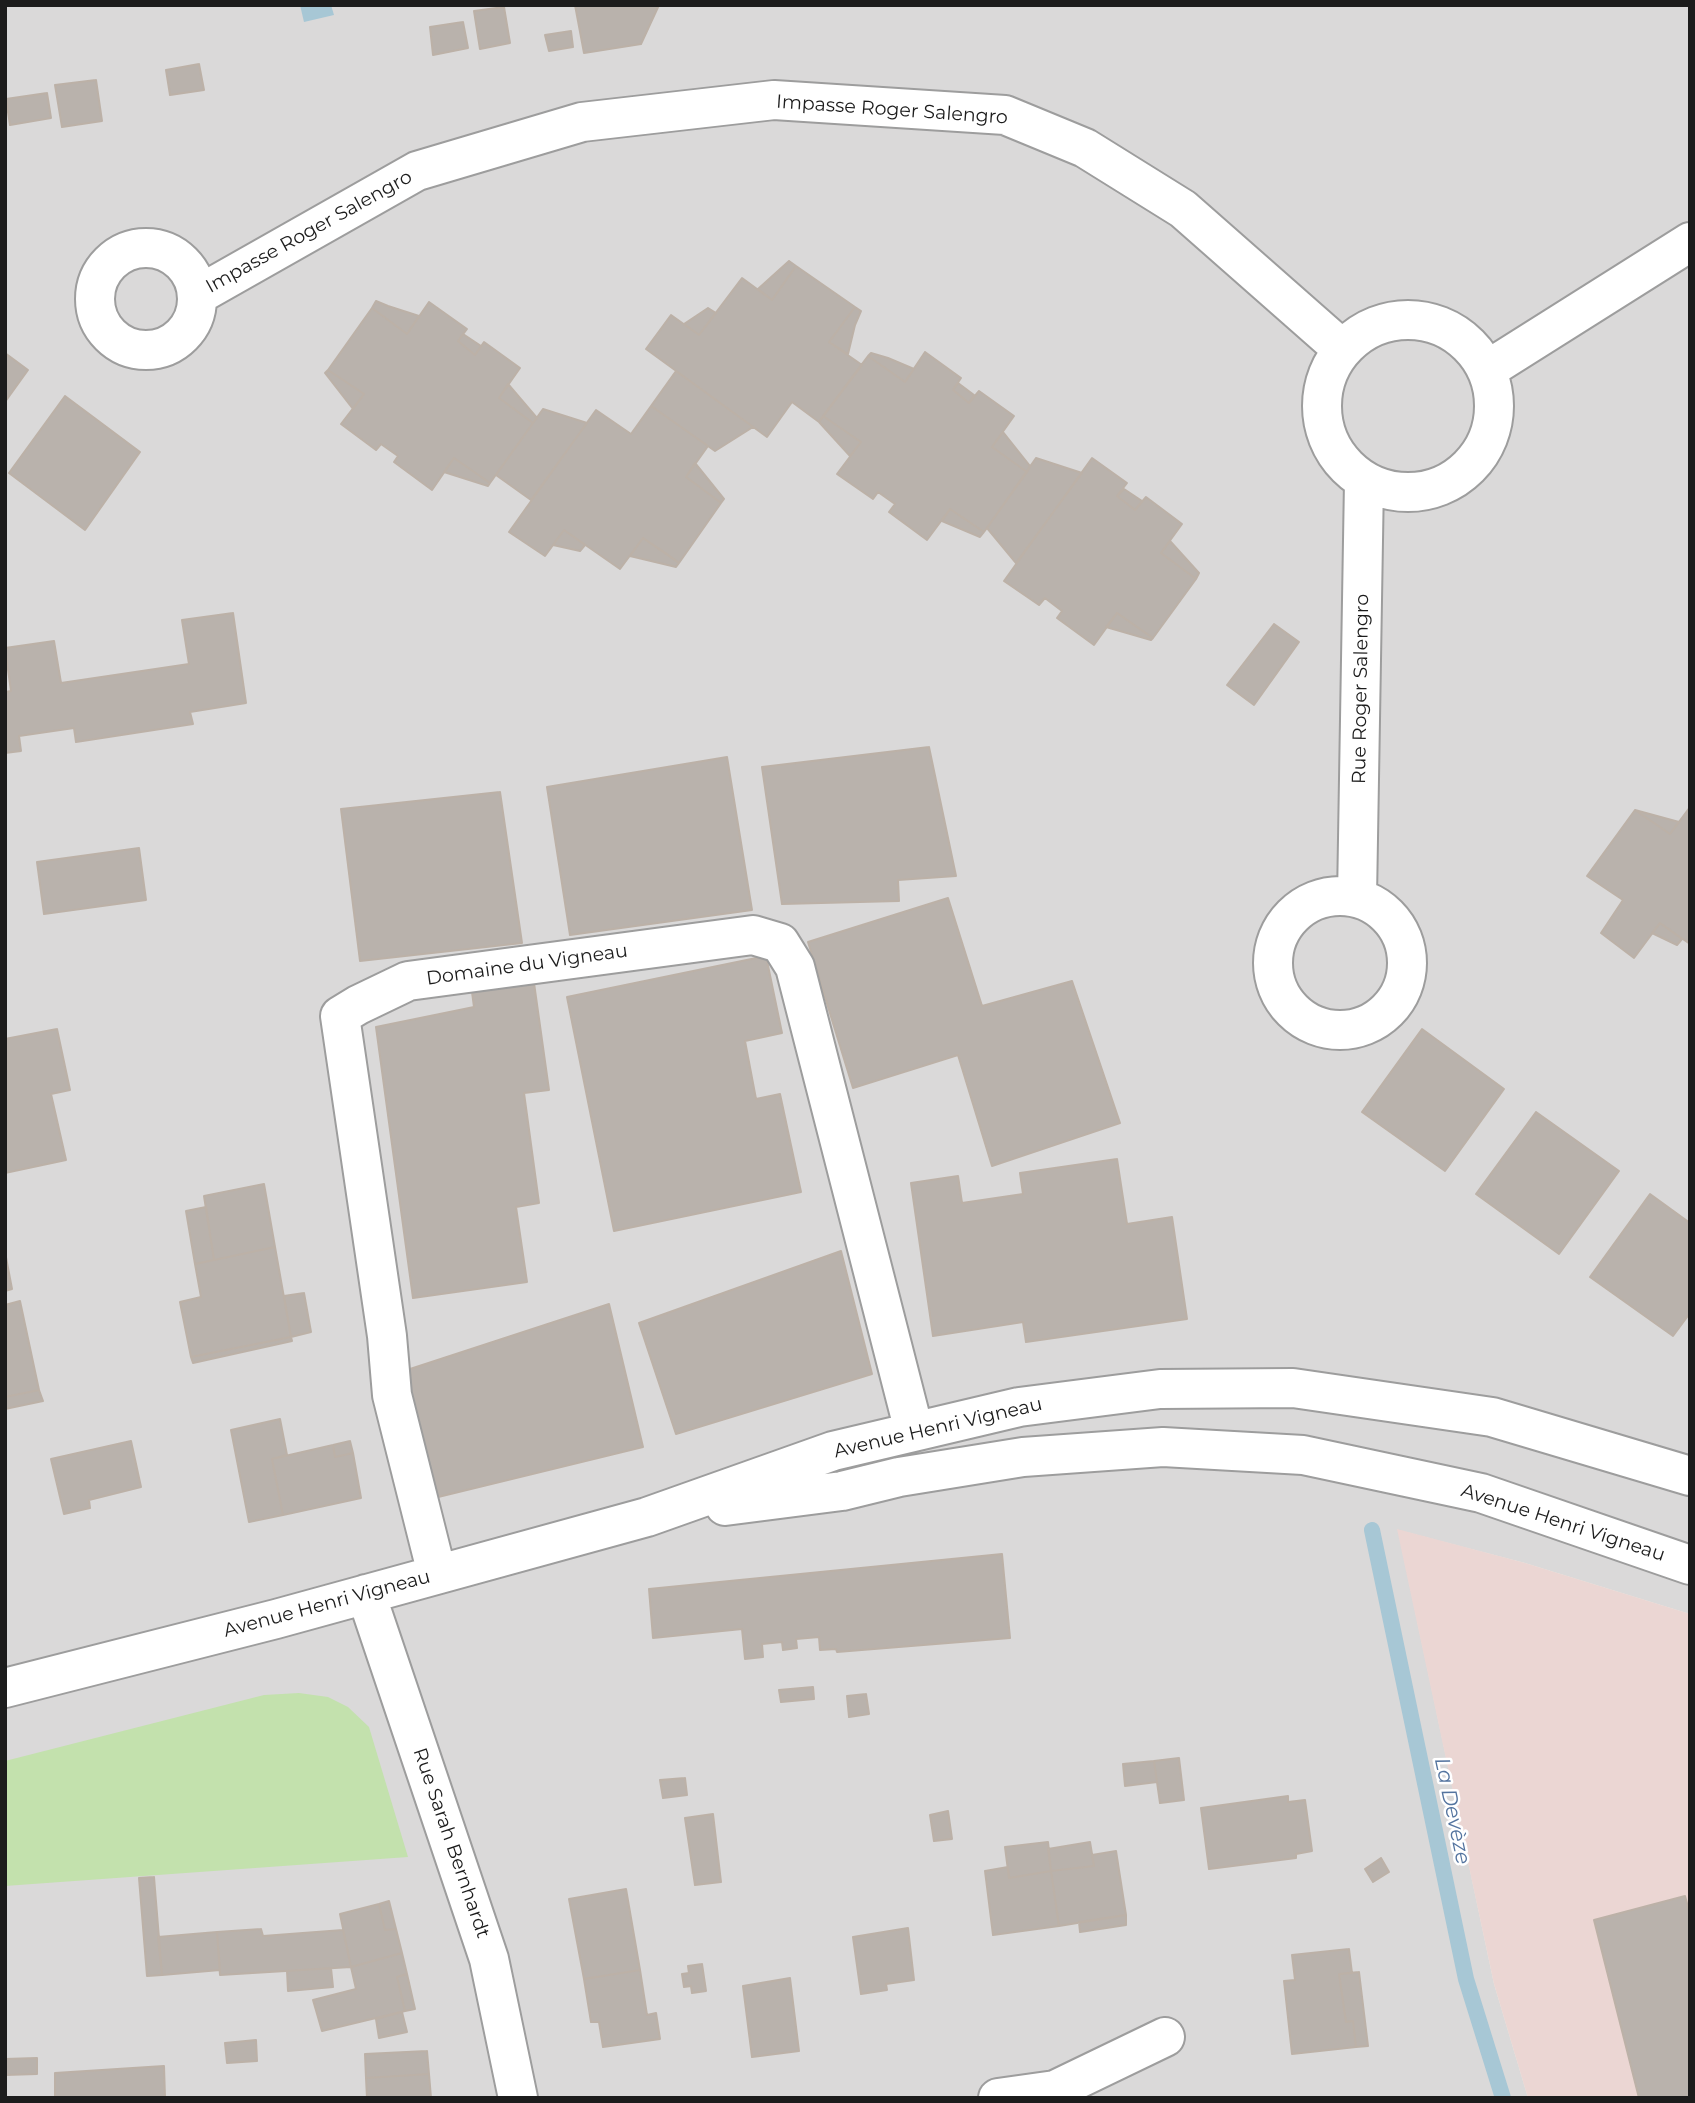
<!DOCTYPE html>
<meta charset="utf-8">
<style>
body{margin:0}
#map{position:relative;width:1695px;height:2103px;overflow:hidden;background:#ece9e2;font-family:Montserrat,sans-serif}
canvas{display:block}
.frame{position:absolute;inset:0;border:7px solid #1c1c1c;pointer-events:none}
</style>
<div id="map">
<canvas width="1695" height="2103"></canvas>
<div class="frame"></div>
</div>
<script>
const context = document.querySelector('canvas').getContext('2d');
context.lineJoin = 'round';
function fillPath(path, color) {
  context.fillStyle = color;
  context.fill(path, 'evenodd');
}
function shape(rows) {
  const path = new Path2D();
  for (const r of rows) {
    if (r.length === 3) {
      path.moveTo(r[0] + r[2], r[1]);
      path.arc(r[0], r[1], r[2], 0, 2 * Math.PI);
      continue;
    }
    path.moveTo(r[0], r[1]);
    for (let i = 2; i < r.length; i += 2) path.lineTo(r[i], r[i + 1]);
  }
  return path;
}
function stroke(path, color, width, dash) {
  context.strokeStyle = color;
  context.lineWidth = width;
  context.lineCap = dash ? 'butt' : 'round';
  context.setLineDash(dash || []);
  context.stroke(path);
}
function write(font, color, halo, rows, align = 'center') {
  context.font = font + ' Montserrat,sans-serif';
  context.lineWidth = 5;
  context.setLineDash([]);
  context.textBaseline = 'middle';
  context.strokeStyle = halo;
  context.fillStyle = color;
  for (const [text, x, y, turn = 0] of rows) {
    context.save();
    context.translate(x, y);
    context.rotate((+turn || 0) * Math.PI / 180);
    context.textAlign = isNaN(turn) ? turn : align;
    if (halo) context.strokeText(text, 0, 0);
    context.fillText(text, 0, 0);
    context.restore();
  }
}
const residential = shape([
 [5,5,1690,5,1690,1614,1525,1563,1398,1530,1494,1984,1528,2098,5,2098]
]);
const commercial = shape([
 [1397,1529,1525,1563,1690,1614,1690,2098,1528,2098,1494,1984]
]);
const grass = shape([
 [299,1693,328,1697,348,1707,369,1727,408,1857,5,1886,5,1761,264,1695]
]);
const water = shape([
 [300,5,331,5,334,15,304,22]
]);
const stream = shape([
 [1372,1530,1466,1979,1503,2098]
]);
const building = shape([
 [575,5,659,5,641,44,584,53,575,5],
 [504,7,510,43,480,49,474,11,504,7],
 [463,22,468,48,433,55,430,27,463,22],
 [571,31,573,47,549,51,545,35,571,31],
 [199,64,204,90,170,95,166,70,199,64],
 [96,80,102,121,62,127,55,85,96,80],
 [47,93,51,118,10,125,6,99,47,93],
 [789,261,796,266,772,300,758,289,789,261],
 [796,266,855,307,829,342,862,365,819,422,792,402,767,437,646,349,671,315,699,335,742,278,772,300,796,266],
 [376,301,388,306,419,316,407,334,372,308,376,301],
 [429,302,467,329,458,341,475,355,484,342,520,368,499,398,533,423,490,483,454,458,432,490,394,462,398,456,381,444,376,450,341,424,364,394,328,370,372,308,407,334,429,302],
 [855,307,861,311,855,325,848,354,829,342,855,307],
 [708,308,716,313,699,335,684,324,708,308],
 [463,334,481,346,475,355,458,341,463,334],
 [925,352,961,378,953,390,969,403,979,391,1014,416,992,447,1027,472,984,532,950,509,927,540,889,512,895,504,878,492,873,499,837,474,861,442,823,416,868,356,905,382,925,352],
 [5,353,28,370,5,402,5,353],
 [871,353,888,358,914,369,905,382,868,356,871,353],
 [328,370,364,394,353,409,325,373,328,370],
 [676,371,753,427,715,451,651,406,676,371],
 [958,383,974,395,969,403,953,390,958,383],
 [508,384,537,418,533,423,499,398,508,384],
 [65,396,140,452,85,530,9,473,65,396],
 [651,406,708,446,686,477,721,503,679,563,643,538,620,569,564,530,545,556,509,532,596,410,631,434,651,406],
 [543,409,587,423,531,500,496,475,543,409],
 [823,416,861,442,850,456,819,422,823,416],
 [1003,432,1030,466,1027,472,992,447,1003,432],
 [454,458,490,483,488,486,444,472,454,458],
 [1036,458,1082,473,1016,563,987,528,1036,458],
 [1092,458,1127,483,1117,496,1135,510,1146,497,1182,524,1161,553,1196,579,1153,638,1117,613,1094,645,1057,618,1062,611,1045,598,1039,605,1004,581,1092,458],
 [695,463,724,499,721,503,686,477,695,463],
 [1124,489,1142,501,1135,510,1117,496,1124,489],
 [950,509,984,532,980,537,942,521,950,509],
 [564,530,585,545,580,551,553,545,564,530],
 [643,538,667,554,679,563,676,567,630,556,643,538],
 [1170,541,1199,573,1196,579,1161,553,1170,541],
 [233,613,246,703,190,712,193,724,76,742,74,728,19,736,21,751,5,753,5,692,11,691,5,648,54,641,61,683,189,664,182,620,233,613],
 [1117,613,1137,627,1153,638,1151,640,1106,627,1117,613],
 [1274,624,1299,642,1254,705,1227,685,1274,624],
 [929,747,956,876,898,880,899,901,782,904,762,767,929,747],
 [727,757,752,910,570,935,547,787,727,757],
 [500,792,522,943,360,961,341,809,500,792],
 [1690,807,1690,944,1660,923,1634,958,1601,933,1623,900,1587,876,1635,810,1670,834,1690,807],
 [1635,810,1679,822,1670,834,1635,810],
 [139,848,146,900,44,914,37,862,139,848],
 [948,898,982,1006,1072,981,1120,1123,992,1166,958,1055,853,1088,808,942,948,898],
 [1660,923,1682,939,1677,945,1652,933,1660,923],
 [766,956,782,1033,745,1041,756,1099,780,1094,801,1192,614,1231,567,997,766,956],
 [534,983,549,1090,524,1093,539,1203,516,1207,527,1282,413,1298,376,1027,474,1007,472,992,534,983],
 [57,1029,70,1090,51,1094,66,1160,5,1173,5,1039,57,1029],
 [1422,1029,1504,1089,1445,1171,1362,1112,1422,1029],
 [1536,1112,1619,1171,1559,1254,1476,1194,1536,1112],
 [1117,1159,1127,1224,1172,1217,1187,1319,1026,1342,1023,1322,933,1336,911,1183,958,1176,962,1203,1023,1194,1020,1173,1117,1159],
 [264,1184,275,1247,214,1260,204,1196,264,1184],
 [1650,1194,1690,1223,1690,1313,1673,1336,1590,1277,1650,1194],
 [206,1207,214,1260,195,1264,186,1211,206,1207],
 [275,1247,291,1337,191,1357,180,1302,201,1297,195,1264,275,1247],
 [841,1251,872,1374,676,1434,639,1323,841,1251],
 [5,1252,12,1289,5,1291,5,1252],
 [304,1293,311,1332,291,1337,284,1296,304,1293],
 [20,1301,39,1390,5,1397,5,1305,20,1301],
 [609,1304,643,1447,430,1499,407,1370,609,1304],
 [291,1337,292,1341,193,1363,191,1357,291,1337],
 [39,1390,43,1401,5,1409,5,1397,39,1390],
 [280,1419,287,1455,272,1459,283,1515,249,1522,231,1430,280,1419],
 [131,1441,141,1487,89,1500,90,1508,64,1514,51,1459,131,1441],
 [350,1441,353,1453,335,1457,333,1445,350,1441],
 [333,1445,335,1457,353,1453,361,1498,283,1515,272,1459,333,1445],
 [1002,1554,1010,1638,837,1652,836,1649,820,1650,819,1637,796,1639,797,1648,783,1650,782,1642,762,1644,763,1657,745,1659,742,1629,653,1638,649,1589,1002,1554],
 [813,1687,814,1699,781,1702,779,1690,813,1687],
 [866,1694,869,1714,849,1717,847,1696,866,1694],
 [1179,1758,1184,1800,1160,1803,1154,1761,1179,1758],
 [1154,1761,1157,1782,1125,1786,1123,1764,1154,1761],
 [685,1778,687,1795,663,1798,660,1780,685,1778],
 [1288,1796,1288,1802,1305,1800,1312,1851,1296,1854,1296,1858,1209,1869,1201,1808,1288,1796],
 [948,1811,952,1839,934,1841,930,1815,948,1811],
 [713,1814,721,1882,695,1885,685,1818,713,1814],
 [1048,1842,1051,1871,1009,1878,1005,1847,1048,1842],
 [1090,1842,1094,1866,1051,1871,1048,1849,1090,1842],
 [1116,1851,1126,1915,1059,1926,1051,1871,1094,1866,1092,1855,1116,1851],
 [1381,1858,1389,1872,1373,1882,1365,1869,1381,1858],
 [1008,1867,1009,1878,1051,1871,1059,1926,993,1935,985,1871,1008,1867],
 [154,1877,162,1975,147,1976,139,1878,154,1877],
 [626,1889,640,1970,584,1979,569,1899,626,1889],
 [1685,1896,1690,1914,1690,2098,1639,2098,1594,1920,1685,1896],
 [389,1901,396,1929,385,1930,379,1904,389,1901],
 [379,1904,385,1930,396,1929,402,1953,351,1967,340,1914,379,1904],
 [1126,1915,1126,1925,1080,1932,1079,1922,1126,1915],
 [908,1928,914,1980,886,1984,887,1990,861,1994,853,1937,908,1928],
 [261,1929,263,1936,343,1930,351,1967,220,1975,217,1932,261,1929],
 [217,1932,220,1970,162,1975,158,1937,217,1932],
 [1349,1949,1352,1973,1339,1974,1346,2022,1353,2021,1356,2047,1292,2054,1284,1981,1295,1980,1292,1955,1349,1949],
 [402,1953,407,1974,397,1977,405,2011,322,2031,313,2000,356,1989,351,1967,402,1953],
 [702,1964,706,1991,692,1993,691,1986,684,1987,682,1974,689,1973,688,1966,702,1964],
 [331,1968,333,1987,288,1991,287,1971,331,1968],
 [640,1970,647,2015,656,2013,660,2039,603,2047,599,2022,591,2022,584,1979,640,1970],
 [1359,1972,1368,2046,1356,2047,1353,2021,1346,2022,1339,1974,1359,1972],
 [407,1974,415,2009,405,2011,397,1977,407,1974],
 [790,1978,799,2051,752,2057,743,1986,790,1978],
 [402,2012,407,2032,379,2038,376,2019,402,2012],
 [256,2040,257,2061,227,2063,225,2043,256,2040],
 [427,2051,429,2074,366,2078,365,2054,427,2051],
 [37,2058,37,2074,5,2075,5,2059,37,2058],
 [164,2066,165,2098,55,2098,55,2073,164,2066],
 [429,2074,431,2098,367,2098,366,2078,429,2074]
]);
const minor = shape([
 [146,299,51],
 [198,295,417,171,582,122,774,100,1005,115,1085,148,1183,209,1342,349],
 [1408,406,86],
 [1487,370,1690,242],
 [1340,963,67],
 [1357,898,1364,481],
 [725,1506,842,1491,899,1477,1023,1457,1163,1447,1303,1455,1481,1493,1690,1565],
 [437,1574,392,1395,387,1336,340,1016,358,1005,408,981,753,935,780,943,795,967,914,1431],
 [366,1594,489,1959,518,2098],
 [5,1688,276,1619,647,1517,833,1451,1019,1407,1160,1389,1293,1388,1492,1417,1690,1476],
 [998,2098,1055,2090,1165,2037]
]);
const streetNames = [
 ["Impasse Roger Salengro",892,110,4],
 ["Impasse Roger Salengro",309,232,-29],
 ["Rue Roger Salengro",1361,689,-89],
 ["Domaine du Vigneau",527,965,-8],
 ["Avenue Henri Vigneau",938,1428,-13],
 ["Avenue Henri Vigneau",1563,1523,18],
 ["Avenue Henri Vigneau",327,1604,-15],
 ["Rue Sarah Bernhardt",451,1843,71]
];
const waterNames = [
 ["La Devèze",1452,1811,78]
];
fillPath(residential, '#dad9d9');
fillPath(commercial, '#ebd6d3');
fillPath(grass, '#c3e1ad');
fillPath(water, '#a7c7d5');
stroke(stream, '#a7c7d5', 16);
fillPath(building, '#b9b2ac');
stroke(building, '#bcb1a7', 2);
stroke(minor, '#9d9d9d', 42);
stroke(minor, '#fff', 38);
write('19px', '#1c1c1c', '#fff', streetNames);
write('italic 21px', '#54749f', '#fff', waterNames);
</script>
